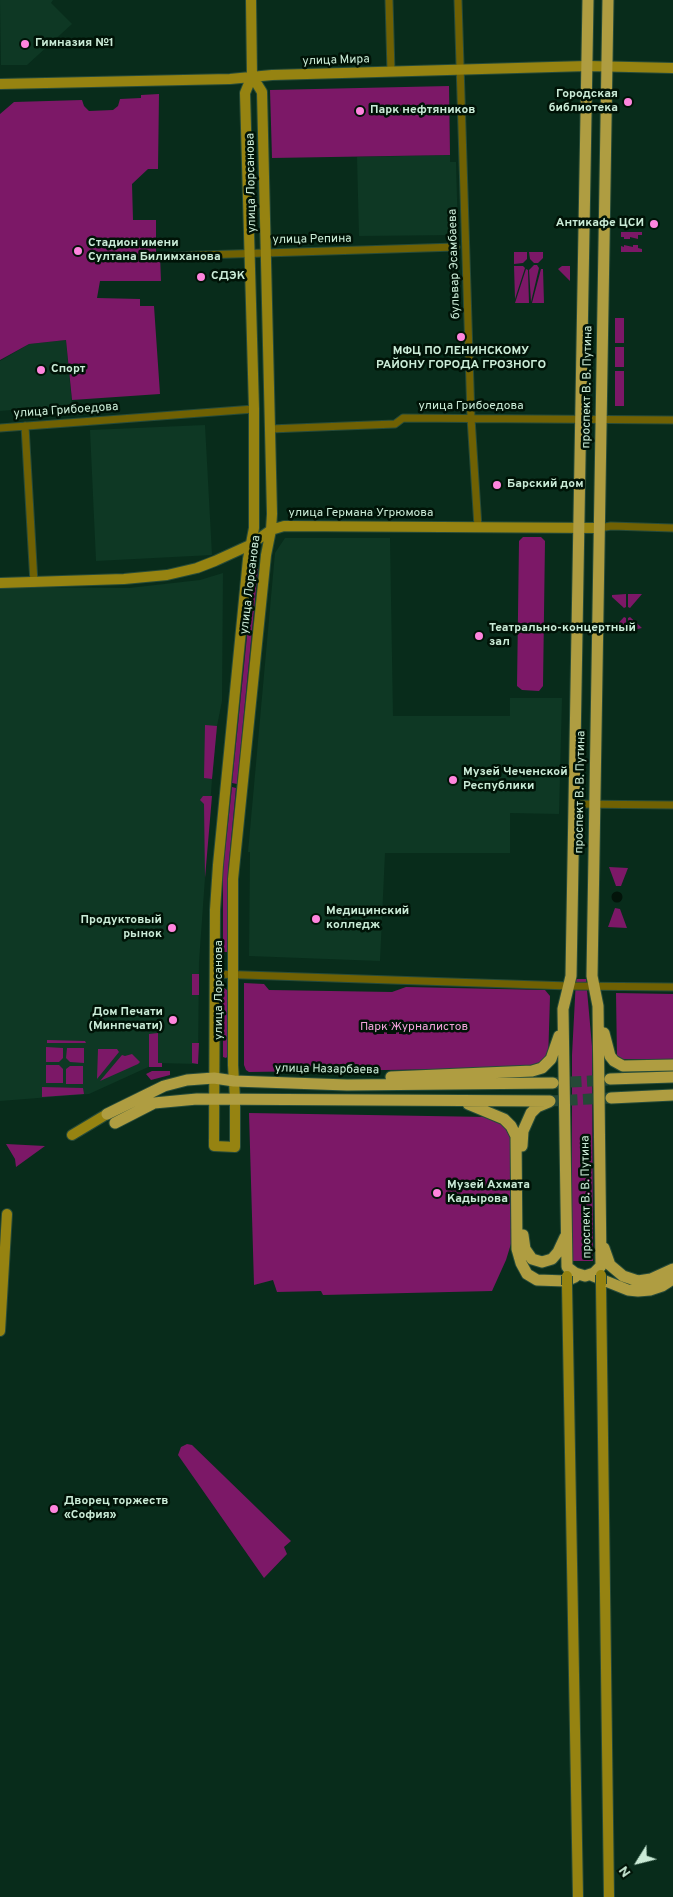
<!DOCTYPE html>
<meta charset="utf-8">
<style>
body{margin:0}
#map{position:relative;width:673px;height:1897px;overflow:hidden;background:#082c1b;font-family:Overpass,sans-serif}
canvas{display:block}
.north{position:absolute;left:613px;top:1837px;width:50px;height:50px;-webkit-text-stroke:4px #001307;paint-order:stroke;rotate:234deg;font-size:14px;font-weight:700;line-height:20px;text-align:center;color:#caebd7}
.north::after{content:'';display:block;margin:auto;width:18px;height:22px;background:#caebd7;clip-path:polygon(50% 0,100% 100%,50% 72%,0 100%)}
</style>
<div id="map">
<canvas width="673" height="1897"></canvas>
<div class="north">N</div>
</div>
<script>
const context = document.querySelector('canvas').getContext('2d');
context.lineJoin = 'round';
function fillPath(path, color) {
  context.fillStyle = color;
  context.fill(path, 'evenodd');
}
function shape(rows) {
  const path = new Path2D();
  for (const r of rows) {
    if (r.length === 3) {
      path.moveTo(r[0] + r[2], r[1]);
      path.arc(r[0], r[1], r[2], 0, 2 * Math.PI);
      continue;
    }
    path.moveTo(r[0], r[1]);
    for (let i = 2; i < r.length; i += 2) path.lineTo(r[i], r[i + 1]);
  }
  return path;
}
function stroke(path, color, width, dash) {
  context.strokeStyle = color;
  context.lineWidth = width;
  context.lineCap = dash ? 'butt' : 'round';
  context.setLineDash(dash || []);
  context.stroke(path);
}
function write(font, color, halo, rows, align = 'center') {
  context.font = font + ' Overpass,sans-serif';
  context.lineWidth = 5;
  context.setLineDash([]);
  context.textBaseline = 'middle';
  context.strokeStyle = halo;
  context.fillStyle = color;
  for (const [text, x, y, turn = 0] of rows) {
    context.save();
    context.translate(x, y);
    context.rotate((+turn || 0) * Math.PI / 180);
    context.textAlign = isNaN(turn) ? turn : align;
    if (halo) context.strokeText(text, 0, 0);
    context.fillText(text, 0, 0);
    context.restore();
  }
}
const built = shape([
 [0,0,53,0,51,3,72,24,27,65,1,65],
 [450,155,450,162,456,162,458,235,359,236,357,157],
 [66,340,72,405,0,411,0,361,29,344],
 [205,425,212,555,96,561,90,430],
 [285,538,390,538,393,716,510,716,510,698,562,698,559,814,510,813,510,853,385,853,380,961,249,956,250,852,248,852,275,553],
 [223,573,222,701,217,726,212,779,199,962,198,1064,157,1063,89,1094,0,1101,0,587,129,588,200,580]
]);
const green = shape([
 [449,86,450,155,272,158,270,90],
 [159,94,158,169,148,169,132,184,133,220,156,220,156,255,160,255,161,281,100,281,97,298,140,299,140,306,154,306,160,394,72,400,66,340,29,344,0,360,0,114,14,102,82,100,84,106,89,111,113,110,118,106,120,99,141,98,141,95],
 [621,232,642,232,642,235,638,235,638,239,630,237,630,239,624,239,624,237,621,237],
 [624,245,633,247,633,245,638,245,638,248,642,249,642,252,621,252,621,246,624,247],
 [514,252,527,252,527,259,523,263,514,264],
 [529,252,543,252,543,258,538,263,534,263,530,259],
 [534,265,537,265,539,268,531,302,529,270],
 [514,266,523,266,525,268,515,299],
 [562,266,570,266,570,281,558,269],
 [526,269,528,270,529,303,515,303],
 [541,269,543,269,544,303,532,303],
 [615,318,624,318,624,343,615,343],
 [615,347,624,347,624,367,615,367],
 [615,371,624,371,624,406,615,406],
 [523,537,541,537,545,541,543,686,539,691,522,690,517,686,519,541],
 [254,568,258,569,237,784,232,783],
 [626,594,626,607,624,608,612,597,612,595],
 [628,594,642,594,630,608,628,607],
 [624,617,626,618,626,631,613,631,613,629],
 [630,617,642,628,628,631,628,618],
 [205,725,217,726,212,779,204,778],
 [232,787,236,788,228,871,227,952,223,952,223,870],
 [203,796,212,796,205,878,204,804,200,800],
 [609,867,628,868,621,886,616,886],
 [615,908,620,909,627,928,608,927],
 [192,974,199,974,199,995,192,995],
 [576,979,586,979,592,1046,593,1261,572,1261,572,1055],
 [244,983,264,984,269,990,392,992,406,987,545,990,550,996,548,1062,545,1065,528,1065,522,1068,249,1072,246,1070,244,1065],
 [224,988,227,990,227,1057,226,1058,223,1057,223,990],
 [616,993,673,994,673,1059,617,1059],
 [158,1033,158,1063,162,1063,162,1067,149,1067,149,1034],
 [47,1040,85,1041,86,1043,47,1043],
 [192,1043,199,1043,198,1064,192,1063],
 [46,1047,63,1048,63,1058,59,1062,46,1062],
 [67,1048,84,1048,84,1063,70,1062,66,1058],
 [98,1049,117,1049,119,1052,97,1079],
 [132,1054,140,1062,138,1064,100,1081,122,1055,125,1056],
 [46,1065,59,1065,63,1069,63,1083,46,1083],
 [70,1066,83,1066,83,1084,66,1084,66,1069],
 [152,1071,170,1071,170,1075,151,1080,146,1074],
 [42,1087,83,1088,84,1094,42,1097],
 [249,1113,489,1117,506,1127,512,1142,514,1234,506,1260,492,1291,323,1295,321,1291,277,1292,273,1280,254,1285],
 [6,1144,45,1146,16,1167,15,1159],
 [187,1444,192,1445,291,1541,284,1547,287,1554,264,1578,178,1455,181,1447]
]);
const water = shape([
 [617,897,5.5],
 [377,1026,384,1026,384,1028,387,1028,387,1026,396,1026,396,1028,398,1028,399,1026,407,1026,407,1034,399,1034,399,1032,396,1032,396,1034,387,1034,387,1032,384,1032,384,1034,377,1034]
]);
const primaryTunnel = shape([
 [554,1083,608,1080],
 [550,1101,611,1098]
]);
const street = shape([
 [389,0,391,72],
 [458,0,471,418,478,527],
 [169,256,456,247],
 [25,426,34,583],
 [0,428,254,409],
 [270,429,395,424,403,418,673,420],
 [599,528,611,526,673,528],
 [575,804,673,805],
 [215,974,569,986,673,987]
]);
const secondary = shape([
 [251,0,252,76,245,93,254,409,254,528,248,559,218,865,215,910,214,1146,235,1147,235,1099,233,1065,233,879,266,555,271,530,272,514,262,92,252,76],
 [0,84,230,79,272,75,587,66,673,68],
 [0,583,124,579,167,575,197,568,215,561,250,545,271,530,284,526,599,528],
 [72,1135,107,1114],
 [601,1284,609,1897],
 [567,1285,578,1897],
 [0,1331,7,1214]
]);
const primary = shape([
 [588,0,571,976,563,1009,567,1267,575,1273,585,1276,594,1273,601,1266,598,1006,592,976,608,0],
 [604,1033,610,1056,614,1061,623,1066,673,1065],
 [391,1077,532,1071,542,1068,551,1059,559,1036],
 [610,1079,673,1077],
 [611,1098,673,1095],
 [468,1104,504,1119,511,1126,516,1136,517,1249,521,1263,527,1274,537,1280,566,1281,575,1277],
 [107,1114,164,1086,187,1080,214,1078,234,1081,347,1085,553,1083],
 [115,1123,154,1103,197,1099,550,1101],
 [522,1146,523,1131,531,1113,537,1107,549,1102],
 [523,1235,525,1249,532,1259,542,1262,552,1259,558,1252,565,1237],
 [604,1248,610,1265,623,1276,638,1281,651,1279,673,1269],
 [593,1276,628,1290,638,1291,650,1290,662,1286,673,1279]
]);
const secondaryBridge = shape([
 [601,1275,601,1284],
 [567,1276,567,1285]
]);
const markers = [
 [25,44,5,"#ff85de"],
 [628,102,5,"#ff85de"],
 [360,111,5,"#ff85de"],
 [654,224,5,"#ff85de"],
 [78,251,5,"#ff85de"],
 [201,277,5,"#ff85de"],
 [461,337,5,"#ff85de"],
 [41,370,5,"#ff85de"],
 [497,485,5,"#ff85de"],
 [479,636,5,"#ff85de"],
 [453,780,5,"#ff85de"],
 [316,919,5,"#ff85de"],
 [172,928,5,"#ff85de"],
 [173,1020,5,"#ff85de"],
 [437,1193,5,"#ff85de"],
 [54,1509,5,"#ff85de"]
];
const poiNames = [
 ["Гимназия №1",35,44],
 ["Городская",618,95,"right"],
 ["библиотека",618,109,"right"],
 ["Парк нефтяников",370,111],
 ["Антикафе ЦСИ",644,224,"right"],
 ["Стадион имени",88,244],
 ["Султана Билимханова",88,258],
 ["СДЭК",211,277],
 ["МФЦ ПО ЛЕНИНСКОМУ",461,352,"center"],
 ["РАЙОНУ ГОРОДА ГРОЗНОГО",461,366,"center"],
 ["Спорт",51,370],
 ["Барский дом",507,485],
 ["Театрально-концертный",489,629],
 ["зал",489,643],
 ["Музей Чеченской",463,773],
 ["Республики",463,787],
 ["Медицинский",326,912],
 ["колледж",326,926],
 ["Продуктовый",162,921,"right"],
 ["рынок",162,935,"right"],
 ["Дом Печати",163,1013,"right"],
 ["(Минпечати)",163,1027,"right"],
 ["Музей Ахмата",447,1186],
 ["Кадырова",447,1200],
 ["Дворец торжеств",64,1502],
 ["«София»",64,1516]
];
const streetNames = [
 ["улица Мира",336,61,-2],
 ["улица Лорсанова",252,183,-91],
 ["улица Репина",312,240,-1],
 ["бульвар Эсамбаева",455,264,-92],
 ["проспект В. В. Путина",588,387,-89],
 ["улица Грибоедова",471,407],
 ["улица Грибоедова",66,411,-4],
 ["улица Германа Угрюмова",361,514],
 ["улица Лорсанова",251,585,-83],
 ["проспект В. В. Путина",581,792,-89],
 ["улица Лорсанова",220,990,-90],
 ["улица Назарбаева",327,1070,1],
 ["проспект В. В. Путина",587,1197,-91]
];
const parkNames = [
 ["Парк Журналистов",414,1028]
];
fillPath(built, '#0e3824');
fillPath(green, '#7c1867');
fillPath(water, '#03140a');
stroke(primaryTunnel, '#254937', 11, [11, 5.5]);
stroke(street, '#274b39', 9);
stroke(secondary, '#274b39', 12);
stroke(primary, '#274b39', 13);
stroke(street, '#706103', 7);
stroke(secondary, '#968311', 10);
stroke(primary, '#af9d41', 11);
stroke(secondaryBridge, '#274b39', 12, []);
stroke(secondaryBridge, '#968311', 10);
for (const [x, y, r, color] of markers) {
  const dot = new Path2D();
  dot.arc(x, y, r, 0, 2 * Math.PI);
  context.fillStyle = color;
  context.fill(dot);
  stroke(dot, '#001307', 2);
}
write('bold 12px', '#caebd7', '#001307', poiNames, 'left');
write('12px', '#caebd7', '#001307', streetNames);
write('12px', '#f1a3da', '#001307', parkNames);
</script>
